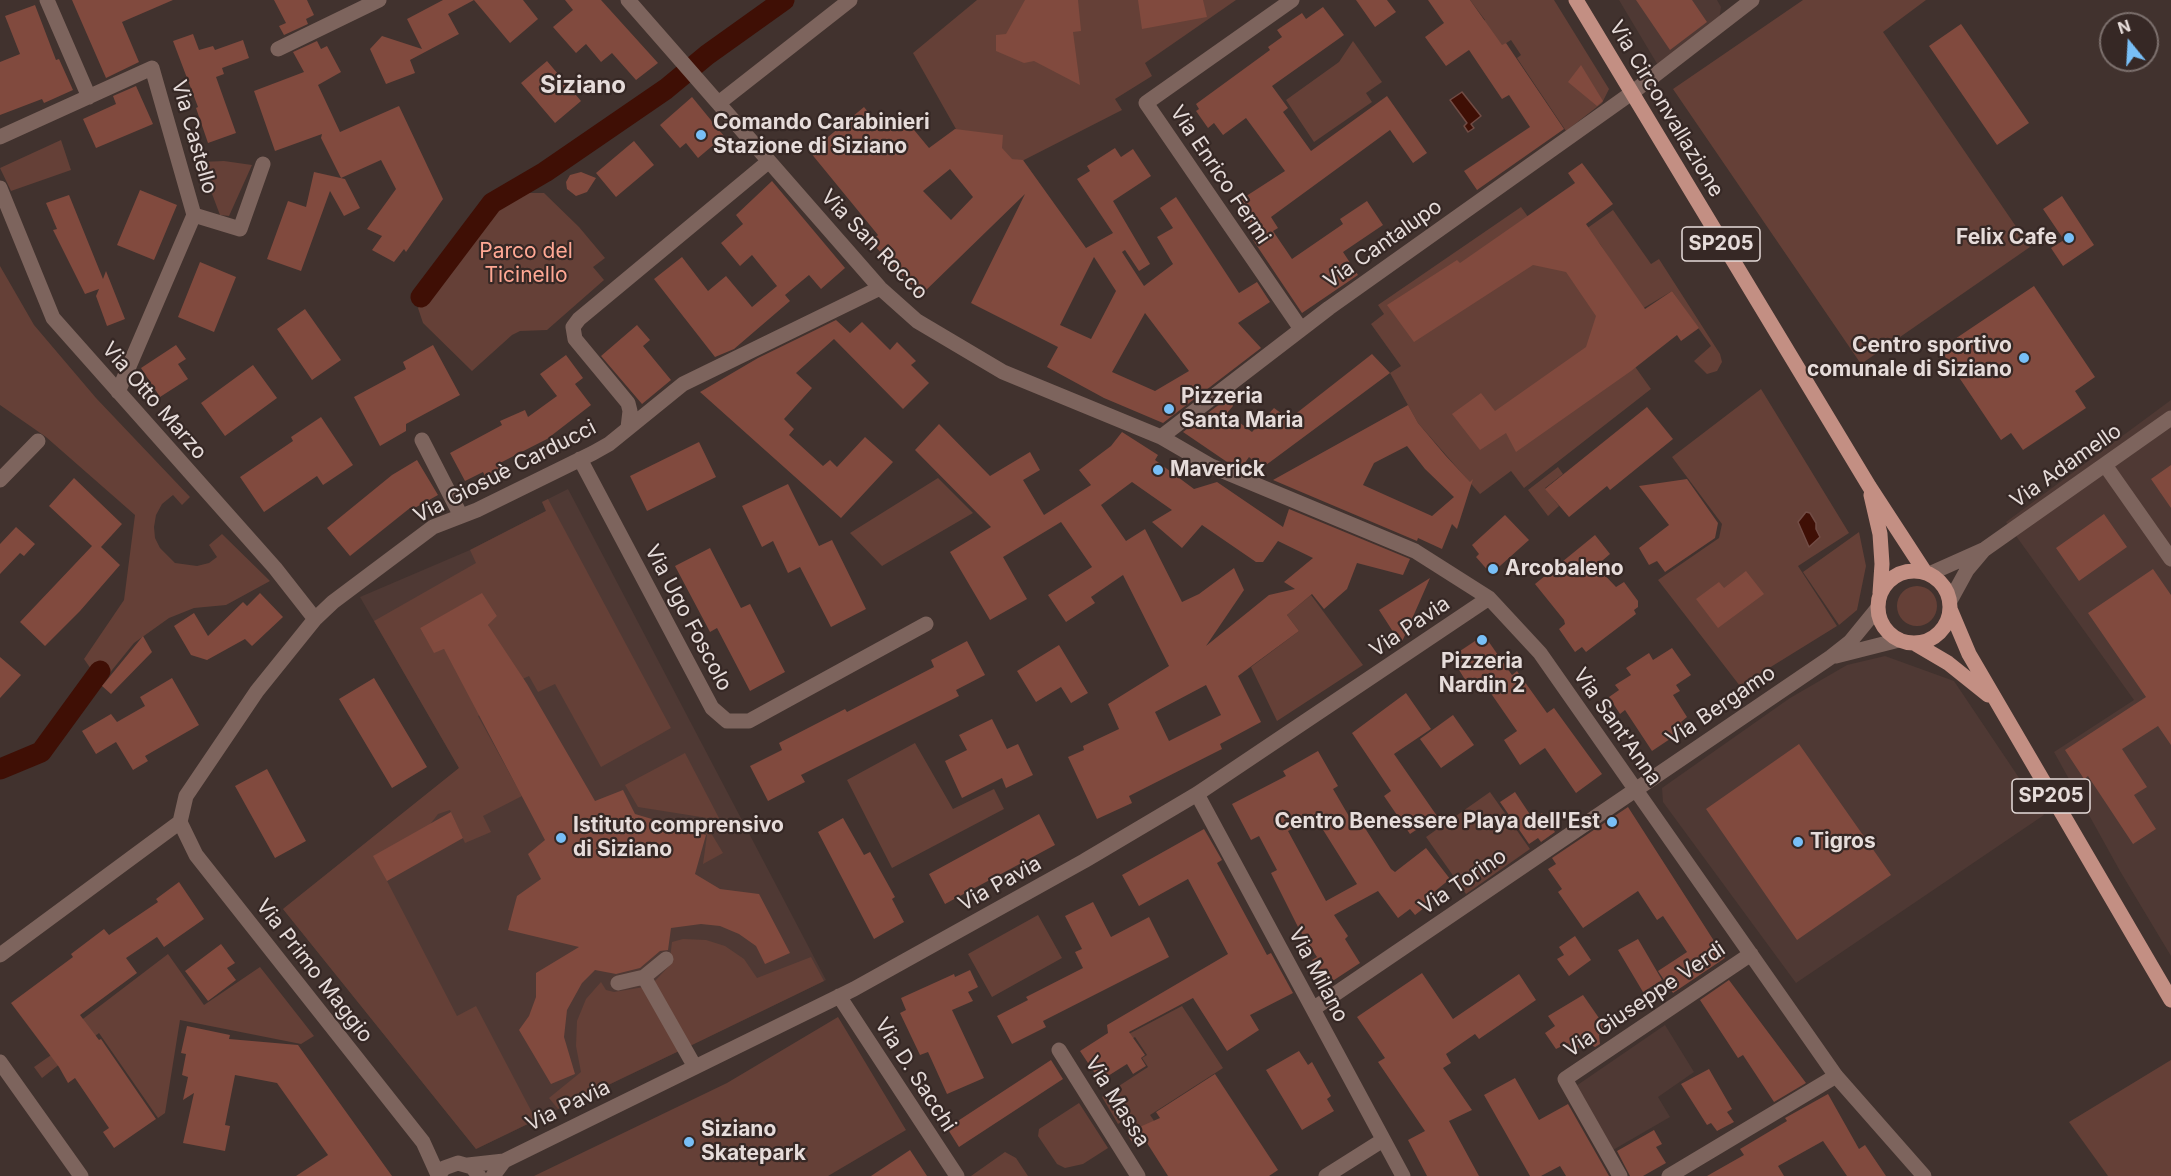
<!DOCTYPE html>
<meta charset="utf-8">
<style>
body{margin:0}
#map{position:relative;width:2171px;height:1176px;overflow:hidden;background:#41322e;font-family:Inter,sans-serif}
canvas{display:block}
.north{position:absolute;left:2099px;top:12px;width:60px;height:60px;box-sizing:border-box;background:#362825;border:2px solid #7c706d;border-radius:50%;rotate:342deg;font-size:16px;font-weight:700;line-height:24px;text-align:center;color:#e6dcda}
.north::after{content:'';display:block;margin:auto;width:21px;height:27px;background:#78bff7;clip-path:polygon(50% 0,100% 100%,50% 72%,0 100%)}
</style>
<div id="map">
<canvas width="2171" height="1176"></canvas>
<div class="north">N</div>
</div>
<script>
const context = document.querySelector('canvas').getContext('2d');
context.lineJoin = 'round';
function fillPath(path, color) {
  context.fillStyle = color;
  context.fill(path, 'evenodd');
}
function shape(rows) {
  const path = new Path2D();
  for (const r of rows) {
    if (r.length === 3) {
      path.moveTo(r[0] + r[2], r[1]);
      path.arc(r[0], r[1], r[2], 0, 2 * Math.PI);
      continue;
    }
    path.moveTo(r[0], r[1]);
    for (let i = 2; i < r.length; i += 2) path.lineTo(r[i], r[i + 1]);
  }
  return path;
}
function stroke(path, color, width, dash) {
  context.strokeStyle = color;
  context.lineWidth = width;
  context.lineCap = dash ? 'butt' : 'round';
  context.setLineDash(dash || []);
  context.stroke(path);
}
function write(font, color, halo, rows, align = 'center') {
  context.font = font + ' Inter,sans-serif';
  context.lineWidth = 4.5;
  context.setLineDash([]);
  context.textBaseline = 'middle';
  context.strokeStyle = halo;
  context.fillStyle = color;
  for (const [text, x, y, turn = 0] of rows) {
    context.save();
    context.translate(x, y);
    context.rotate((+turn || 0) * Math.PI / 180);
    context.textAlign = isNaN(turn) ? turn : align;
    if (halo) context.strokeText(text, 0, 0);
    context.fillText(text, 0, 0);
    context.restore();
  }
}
const built = shape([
 [1619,0,1717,0,1721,7,1719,20,1659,67],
 [2171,400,2171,956,2120,871,2054,752,2134,700,2006,522],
 [568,489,826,980,476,1149,283,909,459,768,360,597,470,550,546,511,542,502],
 [1885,656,1954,681,2044,815,1796,983,1663,802,1662,788,1790,698,1847,665],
 [1665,1025,1694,1072,1658,1097,1670,1117,1613,1150,1576,1086]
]);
const green = shape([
 [977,0,1236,0,1145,63,1152,76,1115,99,1122,110,1022,161,969,152,913,53],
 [1470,0,1554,0,1609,89,1602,103,1566,131,1517,58,1521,55,1511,40,1489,54,1473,29,1485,20],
 [1803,0,1926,0,1883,32,2030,247,1861,364,1673,89],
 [1353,41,1382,82,1366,93,1372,102,1314,142,1286,100,1339,62],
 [61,140,71,170,11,191,0,168],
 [224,161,252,165,229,216,220,215,200,162],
 [526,193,544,193,579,227,605,258,593,267,604,280,547,330,520,331,512,335,472,371,423,323,418,308,480,219,499,205],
 [1521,207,1651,389,1524,488,1511,471,1480,494,1418,423,1390,373,1401,366,1371,324,1384,314,1378,305],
 [1613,210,1651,264,1659,259,1720,354,1722,362,1717,371,1707,374,1694,361,1711,346,1672,291,1642,309,1600,244,1586,229],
 [0,266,34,325,96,398,190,497,182,505,173,495,162,504,156,515,154,527,155,538,160,548,175,563,197,566,209,563,217,557,209,545,222,534,270,581,226,605,194,608,169,618,134,643,108,675,91,669,84,659,124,600,135,515,46,437,0,405],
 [1761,389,1849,533,1798,566,1837,626,1740,686,1658,580,1719,538,1722,524,1672,457],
 [1558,467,1563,474,1545,488,1559,506,1548,516,1528,490],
 [938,478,973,513,882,566,850,533],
 [548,499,671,728,601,767,555,684,538,692,529,676,516,682,488,625,497,616,482,594,420,628,434,652,444,649,489,709,478,716,522,796,483,816,491,832,465,843,450,810,438,814,387,881,457,1016,476,1006,536,1120,476,1149,283,909,459,768,374,621,476,563,470,550,546,511,542,502],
 [1859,532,1866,566,1857,610,1839,625,1803,572],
 [1917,606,20],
 [1311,595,1363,665,1277,721,1251,667,1299,631,1287,615],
 [915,743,953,809,994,789,1004,809,892,868,847,780],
 [685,753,720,820,638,807,625,785],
 [1490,792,1530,849,1466,894,1426,837],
 [677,822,711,833,723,853,703,864,707,835],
 [1038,915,1062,958,992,997,968,954],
 [683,939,706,940,725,946,744,959,757,978,811,957,824,981,690,1046,654,982,669,966,672,942],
 [168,954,204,1005,260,967,314,1036,301,1044,180,1020,165,1113,158,1118,99,1033,42,1078,34,1067,77,1037,71,1028],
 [601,982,606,990,614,992,644,987,679,1051,558,1109,549,1098,581,1072,576,1046,577,1021,586,999],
 [1182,1006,1223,1068,1150,1115,1161,1131,1139,1133,1126,1119,1118,1124,1102,1097,1148,1067,1142,1058,1147,1055,1135,1037,1128,1041,1125,1036],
 [838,1017,906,1130,828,1176,534,1176,727,1083],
 [2171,1060,2171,1176,2108,1176,2069,1122],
 [1079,1103,1108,1148,1083,1164,1065,1168,1057,1164,1038,1136,1039,1129],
 [1005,1152,1016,1158,1028,1176,971,1176]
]);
const water = shape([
 [1462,92,1481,116,1471,124,1474,128,1468,132,1464,126,1467,123,1450,100,1462,92],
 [1806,512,1810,513,1816,523,1816,529,1820,537,1809,547,1798,522,1806,512]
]);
const canal = shape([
 [421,297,492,203,545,172,666,89,707,55,784,0],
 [0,769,41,752,100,671]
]);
const building = shape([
 [72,0,173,0,122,22,139,62,106,78],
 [274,0,307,0,314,15,306,19,308,24,284,35,279,26,286,23],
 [443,0,523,0,538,19,510,43,474,0,448,14,459,34,410,60,415,73,386,84,370,49,382,36,422,49,407,19],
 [565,0,601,0,658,63,636,80,612,53,601,62,586,44,576,53,553,27,573,10],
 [1025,0,1078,0,1081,31,1073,32,1080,85,1034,61,1024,63,996,51,996,35,1006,34],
 [1138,0,1203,0,1207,17,1142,29],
 [1356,0,1387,0,1396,12,1375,27],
 [1428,0,1470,0,1502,45,1506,43,1564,129,1477,190,1464,171,1530,127,1509,95,1502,99,1469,50,1446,66,1425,37,1444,23],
 [1636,0,1692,0,1707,22,1670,50],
 [35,5,56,60,59,59,73,90,44,103,42,99,0,115,0,62,20,54,5,16],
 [1323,7,1344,35,1272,86,1288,108,1283,112,1311,151,1387,96,1427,153,1413,163,1390,130,1271,217,1278,228,1273,231,1292,259,1343,224,1340,219,1367,201,1383,225,1343,252,1358,275,1302,313,1253,240,1259,236,1237,202,1285,171,1246,118,1223,135,1214,123,1208,128,1196,111,1199,109,1196,104,1270,50,1268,47,1282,37,1277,30,1302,13,1306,19],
 [1961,24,2029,123,1997,145,1929,46],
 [193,34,199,50,213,46,215,50,243,40,249,58,222,68,224,74,216,77,236,133,208,143,196,108,198,107,173,41],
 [317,41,321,49,327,46,341,72,318,85,340,132,399,106,443,199,406,252,404,249,394,262,372,250,382,236,367,229,396,189,381,160,341,178,321,138,322,134,275,151,254,91,304,72,293,52],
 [547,61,581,101,555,123,521,83],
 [1581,65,1603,101,1597,106,1568,82],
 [136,86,153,124,96,148,83,119,116,104,113,96],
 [692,97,724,136,698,158,686,143,680,148,660,125],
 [864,107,882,129,900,113,929,148,955,129,1003,135,1002,148,1012,159,1023,160,1086,248,1113,233,1077,179,1090,171,1087,166,1115,148,1121,157,1133,149,1151,176,1113,201,1150,264,1139,271,1125,250,1122,252,1144,286,1173,264,1157,237,1173,228,1160,208,1176,197,1239,293,1257,282,1270,302,1238,323,1261,348,1163,423,1104,398,1047,367,1058,347,971,303,1025,194,921,295,871,242,878,235,810,152],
 [950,169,973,197,951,220,923,191],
 [1094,257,1116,291,1091,339,1060,325],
 [1145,313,1189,371,1155,391,1112,372],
 [634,141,654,165,616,197,596,173],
 [1582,163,1613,204,1586,224,1645,309,1672,291,1699,328,1681,341,1677,335,1631,371,1516,452,1506,433,1480,450,1452,414,1481,393,1495,411,1586,347,1596,316,1566,272,1533,265,1414,342,1387,305,1457,260,1460,263,1575,183,1568,173],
 [314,172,345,179,360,208,344,216,330,191,301,271,267,259,288,201,306,207],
 [581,172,596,178,587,192,576,196,567,189,566,182,570,175],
 [772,181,845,268,821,289,809,275,785,295,790,301,734,349,715,357,654,279,682,257,708,291,726,276,752,307,777,286,752,255,740,266,721,243,743,224,736,215],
 [140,190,177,205,154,260,117,245],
 [69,195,103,279,106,271,125,319,107,326,96,296,99,289,85,294,53,230,57,229,46,203],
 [2062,196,2094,245,2063,266,2051,248,2064,240,2043,209],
 [200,262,236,277,214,332,178,317],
 [2034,286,2095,377,2075,391,2086,408,2023,450,2011,433,2001,440,1940,349],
 [305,309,341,360,312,380,277,329],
 [836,320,850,333,862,322,890,350,897,342,916,361,911,365,929,383,903,409,834,339,796,373,812,388,784,419,794,429,789,435,823,466,830,460,837,467,865,437,893,462,841,518,700,392,758,358],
 [637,325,650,340,643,346,671,380,642,404,601,356],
 [176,345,186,359,178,364,188,379,160,397,141,368],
 [433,345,460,395,406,424,406,431,380,446,354,397,406,369,403,362],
 [1372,354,1390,373,1262,468,1249,457,1241,468,1230,464,1183,432,1229,397,1233,406,1227,413,1252,432,1274,408,1289,419],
 [566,355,583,378,575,384,591,405,547,439,498,464,500,468,485,476,483,472,465,481,450,453,502,425,500,421,525,410,528,417,557,396,540,374],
 [253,365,277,398,225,436,201,403],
 [1408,405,1418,423,1445,455,1470,482,1473,479,1457,529,1452,524,1442,549,1418,538,1417,541,1273,480],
 [1407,446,1425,469,1454,497,1432,516,1363,485,1374,463],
 [1647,407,1673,439,1610,490,1607,486,1569,517,1545,489],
 [321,417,353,465,323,485,317,476,264,512,240,477,293,441,291,437],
 [939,424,990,476,1030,452,1040,470,1023,480,1044,515,1091,485,1079,470,1111,446,1122,432,1158,455,1155,460,1194,489,1217,482,1283,527,1289,509,1410,559,1403,575,1357,563,1347,589,1324,609,1312,594,1287,615,1299,631,1238,676,1261,722,1220,744,1222,749,1129,796,1132,803,1097,819,1068,757,1084,750,1083,746,1119,729,1108,704,1169,666,1123,575,1091,597,1095,603,1066,622,1048,595,1092,567,1061,522,1003,557,1027,599,990,620,950,552,991,527,915,450],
 [1132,482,1172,510,1152,522,1182,548,1202,525,1256,562,1263,562,1278,541,1313,558,1284,582,1295,589,1269,595,1206,646,1244,590,1234,568,1199,594,1182,602,1145,529,1126,541,1101,505],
 [1206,685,1221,715,1169,741,1155,712],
 [699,442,716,477,647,511,630,476],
 [417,460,438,495,411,510,410,508,350,556,327,528,392,475],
 [2171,465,2171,508,2151,479],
 [74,478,122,524,101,547,120,565,80,611,45,646,20,622,92,546,49,506],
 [1687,479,1718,523,1715,538,1665,572,1657,561,1649,565,1639,548,1669,525,1639,486],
 [788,484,819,546,832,540,866,609,831,627,800,567,788,573,773,541,762,547,742,506],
 [2104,514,2127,547,2079,581,2056,548],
 [1505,515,1529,540,1491,574,1476,557,1479,554,1472,545],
 [16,527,35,544,24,556,20,553,0,574,0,544],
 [1595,535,1610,554,1596,566,1616,587,1624,582,1638,601,1638,607,1634,610,1636,614,1586,652,1582,647,1575,652,1559,629,1565,624,1564,620,1535,584],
 [710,548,741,608,750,604,785,672,750,691,717,628,710,632,675,566],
 [2153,569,2171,595,2171,745,2158,726,2122,749,2147,787,2134,795,2156,829,2133,844,2088,776,2084,779,2065,750,2146,697,2088,613],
 [1746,571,1764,594,1718,628,1696,599,1719,582,1724,588],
 [1430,578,1401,644,1379,610],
 [260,593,283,617,252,646,245,639,207,660,191,655,174,626,194,613,208,636,243,602,247,606],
 [482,593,497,616,488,625,527,684,595,801,623,790,635,814,706,835,695,874,720,889,759,894,790,953,765,964,756,946,739,934,720,926,701,924,671,928,668,950,660,951,640,968,616,974,595,970,582,983,567,1010,564,1037,575,1074,551,1084,519,1030,529,1016,536,997,536,973,579,947,508,930,517,896,541,879,528,854,545,840,444,649,434,653,420,628],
 [1484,635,1512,675,1517,671,1547,713,1554,708,1602,774,1576,793,1545,748,1520,765,1504,740,1517,731,1481,679,1469,686,1451,657],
 [143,636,152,652,111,694,102,686],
 [967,641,985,675,956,690,959,696,801,775,805,782,768,801,750,766,782,750,779,743,845,709,847,712,934,667,931,660],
 [1059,645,1088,693,1071,703,1061,687,1036,702,1017,671],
 [1672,648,1691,675,1676,685,1680,691,1673,695,1687,717,1681,722,1685,729,1652,751,1625,710,1620,714,1609,697,1619,690,1615,685,1631,675,1626,668,1649,653,1653,660],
 [0,657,21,675,0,698],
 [172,678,199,725,145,756,148,761,133,770,116,742,96,754,82,731,111,714,117,722,145,706,140,697],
 [374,678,427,767,392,788,339,699],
 [1406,693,1431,729,1394,754,1437,816,1410,834,1384,796,1391,791,1352,733],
 [1453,715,1474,745,1441,768,1420,739],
 [992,719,1007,749,1018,744,1033,775,1006,788,1002,778,962,798,945,761,967,750,959,735],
 [1799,744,1891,875,1797,940,1706,809],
 [1318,751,1338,786,1333,789,1350,818,1356,814,1391,869,1395,872,1426,848,1450,879,1434,892,1438,897,1415,915,1410,909,1398,918,1378,891,1334,915,1348,936,1345,939,1360,963,1328,984,1312,960,1317,957,1300,931,1271,873,1277,870,1259,836,1251,840,1232,804,1286,776,1283,771],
 [1315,817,1357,884,1326,901,1288,831],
 [267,769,306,841,275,858,235,786],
 [1515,792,1533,819,1542,813,1555,832,1541,842,1538,838,1529,844,1500,802],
 [1628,807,1725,958,1673,993,1658,971,1687,952,1663,916,1657,920,1638,891,1583,928,1558,892,1562,889,1548,869,1556,864,1552,858],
 [451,812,463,838,387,881,373,856],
 [1039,814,1055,845,945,904,929,874],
 [843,818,864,855,870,852,895,897,892,899,904,922,874,939,818,832],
 [1204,829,1222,860,1217,863,1267,955,1271,953,1293,993,1250,1015,1259,1030,1227,1051,1193,998,1129,1032,1145,1055,1141,1058,1146,1066,1133,1074,1127,1064,1100,1081,1080,1051,1108,1033,1107,1025,1228,954,1188,879,1139,906,1122,875],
 [179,882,204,919,164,947,157,937,126,958,137,973,80,1015,99,1040,101,1039,156,1119,114,1148,103,1132,109,1128,75,1078,68,1083,59,1067,11,1003,73,957,71,954,104,929,109,935,158,902,156,899],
 [1093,902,1111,937,1149,917,1169,957,1043,1021,1046,1027,1012,1044,997,1016,1028,1000,1026,997,1083,968,1075,952,1082,949,1065,916],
 [1575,936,1591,960,1569,976,1557,959,1564,955,1559,947],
 [1638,939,1662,980,1643,992,1618,950],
 [221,944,235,963,227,968,236,980,208,1001,185,971],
 [970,970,978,987,968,992,973,1001,952,1010,984,1078,947,1094,928,1052,920,1055,900,1013,906,1010,901,998,954,974,955,977],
 [1422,973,1453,1019,1519,974,1536,1000,1479,1039,1475,1034,1446,1054,1451,1063,1443,1068,1472,1110,1449,1121,1479,1176,1427,1176,1408,1140,1425,1131,1378,1062,1385,1058,1357,1017],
 [1729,980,1806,1083,1774,1102,1743,1055,1738,1058,1700,1000],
 [1583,995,1608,1031,1599,1035,1600,1044,1595,1047,1587,1043,1573,1051,1568,1043,1556,1049,1545,1033,1555,1026,1548,1016],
 [187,1026,230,1035,229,1039,298,1045,392,1176,296,1176,328,1155,277,1083,235,1075,225,1125,230,1126,225,1151,183,1143,194,1093,183,1100,188,1077,182,1075,186,1054,181,1053],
 [1299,1051,1308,1065,1312,1062,1331,1096,1327,1099,1334,1111,1302,1130,1266,1070],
 [1051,1060,1063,1079,959,1147,947,1128],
 [1709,1069,1732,1109,1727,1112,1734,1122,1717,1131,1711,1123,1707,1125,1681,1084],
 [1215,1074,1278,1170,1269,1176,1168,1176,1147,1143,1137,1149,1126,1133,1160,1118,1156,1112],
 [1515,1078,1539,1120,1568,1104,1609,1176,1566,1176,1560,1166,1541,1176,1530,1176,1484,1095],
 [1828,1094,1859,1149,1865,1145,1886,1176,1847,1176,1823,1141,1778,1166,1784,1176,1707,1176,1744,1155,1740,1149,1787,1121,1785,1118],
 [1654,1130,1662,1144,1656,1147,1666,1163,1643,1176,1630,1176,1617,1151],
 [910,1150,927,1176,871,1176]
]);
const minor = shape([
 [47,0,89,97],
 [628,0,880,288,917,321,1003,372,1161,437,1211,466,1415,551,1489,598,1540,653,1836,1076,1924,1176],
 [1292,0,1146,103,1301,329],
 [278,49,379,0],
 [720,102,850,0],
 [0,137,152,68,194,215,118,392],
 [0,188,53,318,275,568,315,619],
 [194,215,240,229,263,164],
 [628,428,630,411,628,403,575,339,573,327,579,319,768,162],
 [1161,437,1329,308,1633,92,1752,0],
 [422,440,461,516],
 [580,459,712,708,727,721,749,721,926,624],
 [2105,465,2171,559],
 [0,480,38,441],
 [1929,574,1985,549,2171,418],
 [1950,601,1967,570,1983,551],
 [1836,656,1899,640],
 [1197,794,1403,1176],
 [180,822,196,855,423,1142,438,1175],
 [0,955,180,822,186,796,257,691,315,619,333,602,433,527,477,510,593,453,609,444,683,384,880,288],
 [644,977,695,1067],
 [618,983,644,977,666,959],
 [839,996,957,1176],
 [1313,1009,1831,657,1850,642,1877,609],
 [1059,1050,1138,1176],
 [0,1062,81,1176],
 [468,1165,504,1161,854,989,1084,861,1197,794,1489,598],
 [438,1176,444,1168,458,1163,472,1167,479,1176],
 [493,1176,504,1161],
 [1326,1176,1383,1140],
 [1620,1176,1565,1079,1751,954],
 [1669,1176,1836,1076]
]);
const major = shape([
 [1576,0,1869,486,1925,572],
 [1871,495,1880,534,1882,564,1880,593],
 [1914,607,36],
 [1950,609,1969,654,2171,1000],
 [1914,643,1948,663,1988,695]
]);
const markers = [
 [701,135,6,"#78bff7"],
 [2069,238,6,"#78bff7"],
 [2024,358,6,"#78bff7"],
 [1169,409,6,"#78bff7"],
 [1158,470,6,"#78bff7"],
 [1493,569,6,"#78bff7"],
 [1482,640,6,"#78bff7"],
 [1612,822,6,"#78bff7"],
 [561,838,6,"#78bff7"],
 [1798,842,6,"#78bff7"],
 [689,1142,6,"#78bff7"]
];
const shields = [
 [1721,244,78],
 [2051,796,78]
];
const shieldNames = [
 ["SP205",1721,244],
 ["SP205",2051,796]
];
const streetNames = [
 ["Via Circonvallazione",1666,109,59],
 ["Via Castello",194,137,74],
 ["Via Enrico Fermi",1220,175,56],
 ["Via Cantalupo",1383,244,-35],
 ["Via San Rocco",874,245,46],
 ["Via Otto Marzo",154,401,49],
 ["Via Adamello",2066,466,-35],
 ["Via Giosuè Carducci",505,472,-27],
 ["Via Ugo Foscolo",688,618,62],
 ["Via Pavia",1410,627,-34],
 ["Via Bergamo",1721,706,-34],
 ["Via Sant'Anna",1617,727,55],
 ["Via Torino",1463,882,-34],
 ["Via Pavia",1000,884,-29],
 ["Via Primo Maggio",314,971,52],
 ["Via Milano",1318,975,62],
 ["Via Giuseppe Verdi",1645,1000,-34],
 ["Via D. Sacchi",915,1075,57],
 ["Via Massa",1117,1102,58],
 ["Via Pavia",568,1106,-26]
];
const poiNames = [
 ["Comando Carabinieri",713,123],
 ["Stazione di Siziano",713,147],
 ["Felix Cafe",2057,238,"right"],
 ["Centro sportivo",2012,346,"right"],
 ["comunale di Siziano",2012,370,"right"],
 ["Pizzeria",1181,397],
 ["Santa Maria",1181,421],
 ["Maverick",1170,470],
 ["Arcobaleno",1505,569],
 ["Pizzeria",1482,662,"center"],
 ["Nardin 2",1482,686,"center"],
 ["Centro Benessere Playa dell'Est",1600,822,"right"],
 ["Istituto comprensivo",573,826],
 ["di Siziano",573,850],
 ["Tigros",1810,842],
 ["Siziano",701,1130],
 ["Skatepark",701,1154]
];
const parkNames = [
 ["Parco del",526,252],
 ["Ticinello",526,276]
];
const quarterNames = [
 ["Siziano",583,86]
];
fillPath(built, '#4f3934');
fillPath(green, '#654037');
fillPath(water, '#3f0f05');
stroke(water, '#714c45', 1.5);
stroke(canal, '#3f0f05', 21);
fillPath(building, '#814a3e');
stroke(minor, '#7d645d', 15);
stroke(major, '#c38f83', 15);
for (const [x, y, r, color] of markers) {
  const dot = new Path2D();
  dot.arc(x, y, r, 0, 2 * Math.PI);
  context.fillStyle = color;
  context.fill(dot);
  stroke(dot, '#362825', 2);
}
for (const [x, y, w] of shields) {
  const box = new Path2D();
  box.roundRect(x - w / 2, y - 17, w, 34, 4.5);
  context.fillStyle = '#362825';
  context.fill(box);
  stroke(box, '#e6dcda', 1.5);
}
write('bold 20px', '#e6dcda', null, shieldNames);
write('21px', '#e6dcda', '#362825', streetNames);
write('bold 21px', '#e6dcda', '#362825', poiNames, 'left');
write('21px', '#ffa894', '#362825', parkNames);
write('bold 24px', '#e6dcda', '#362825', quarterNames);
</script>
